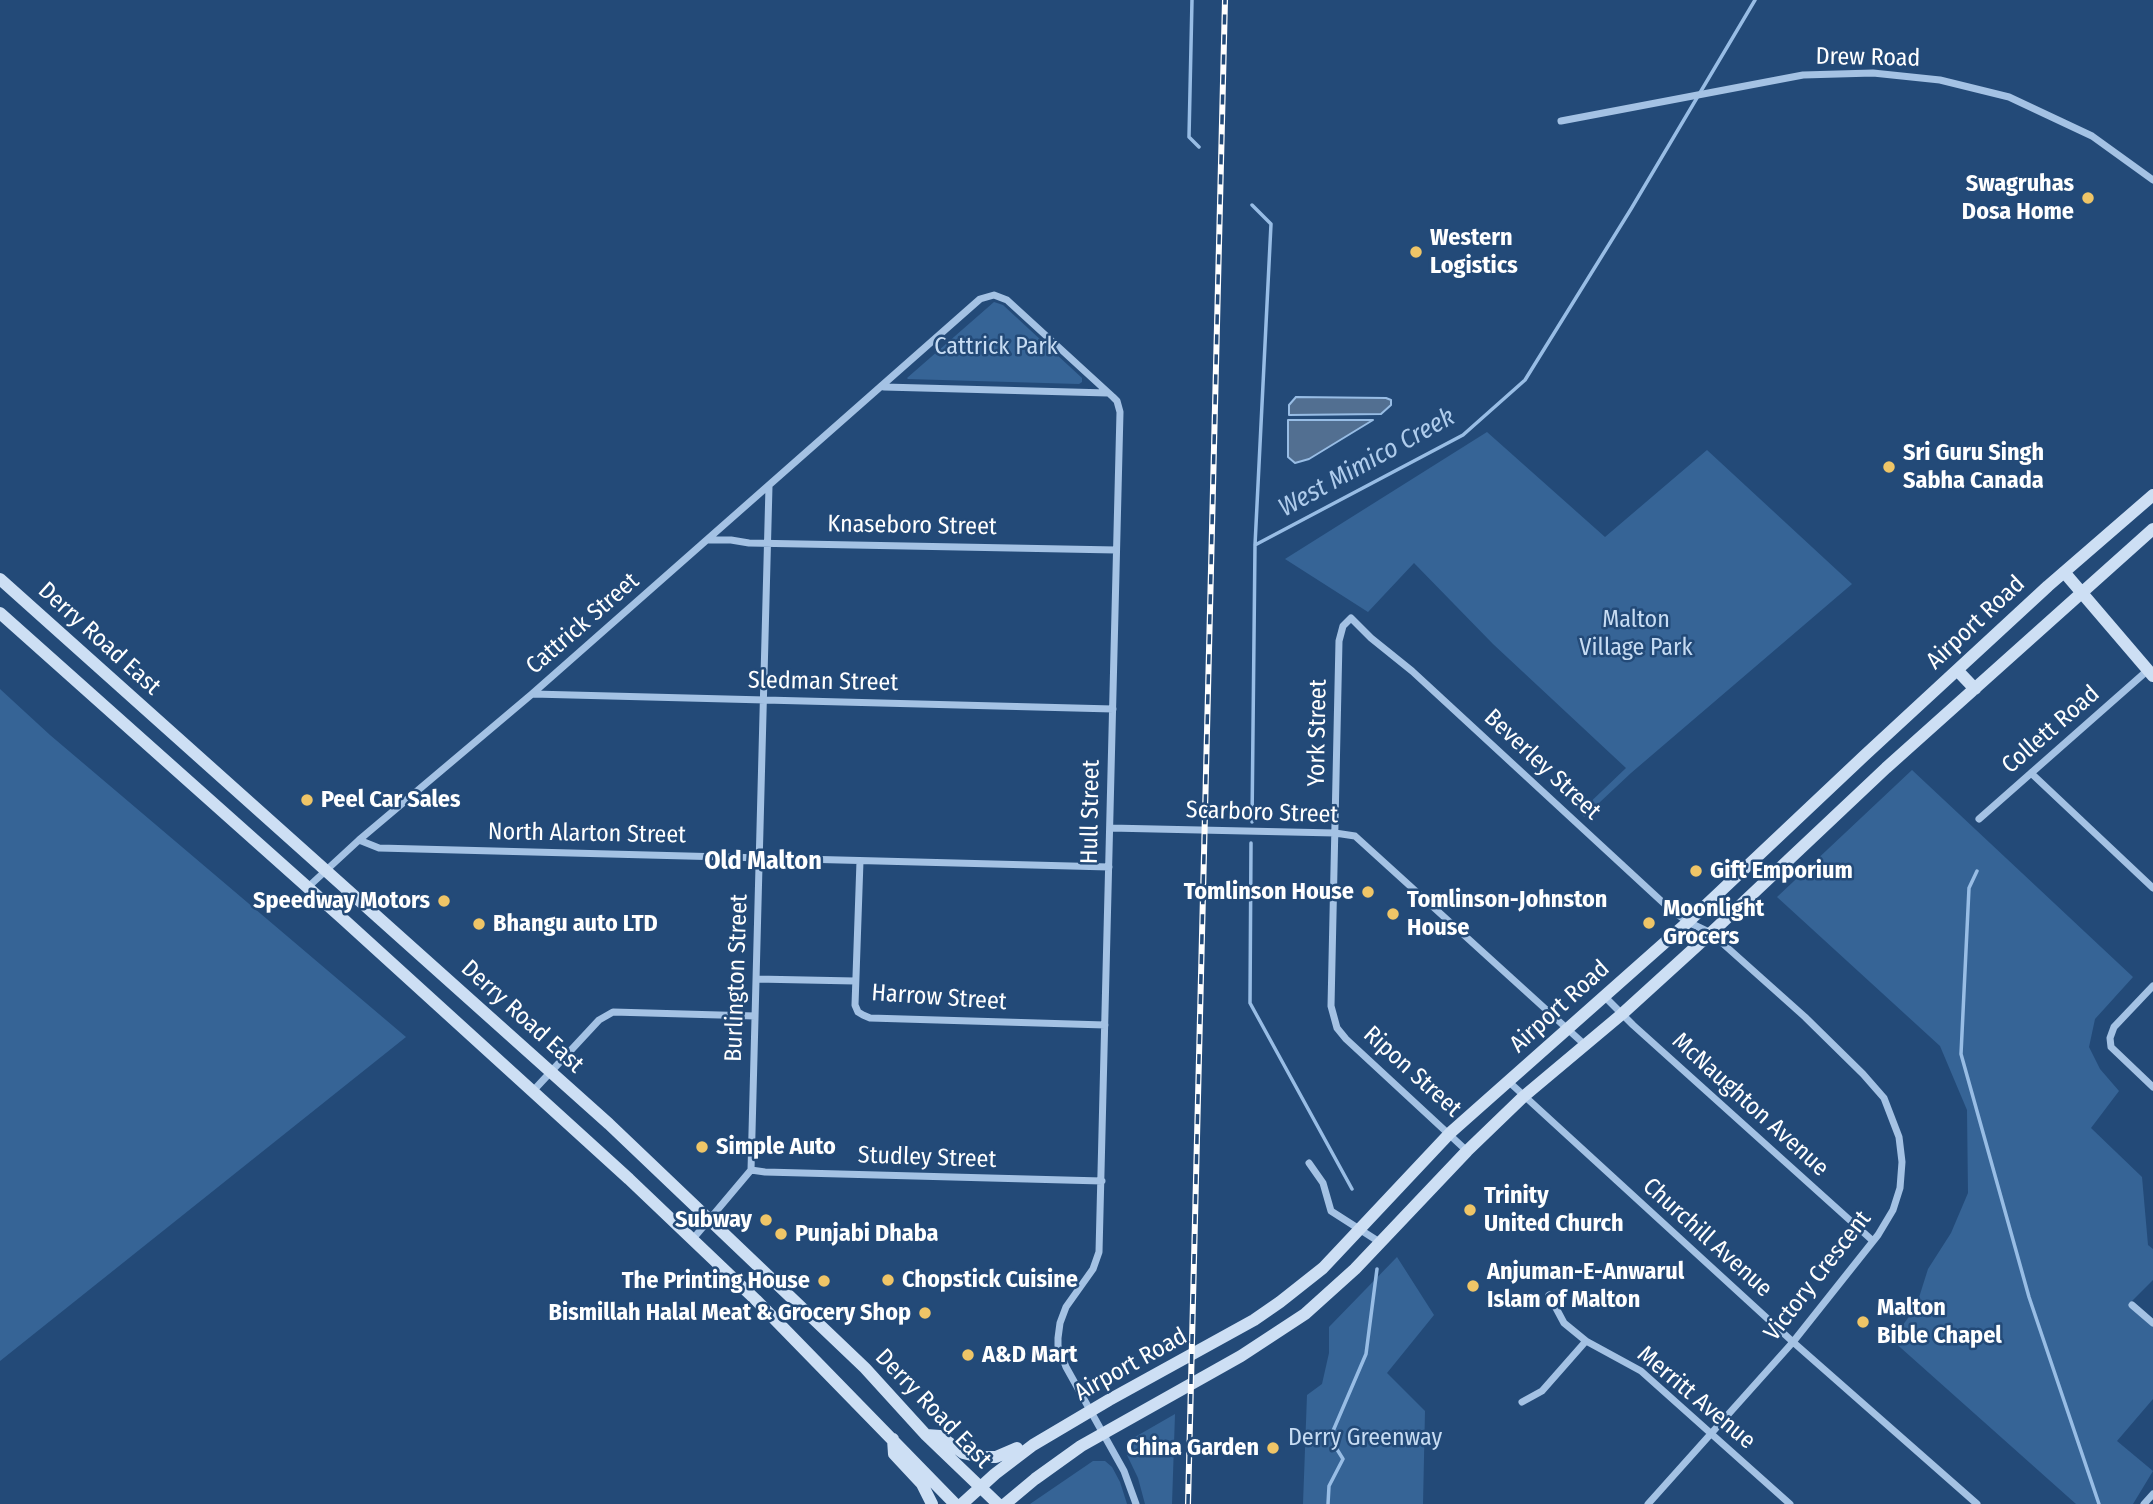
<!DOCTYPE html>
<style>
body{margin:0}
canvas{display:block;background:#234a78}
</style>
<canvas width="2153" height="1504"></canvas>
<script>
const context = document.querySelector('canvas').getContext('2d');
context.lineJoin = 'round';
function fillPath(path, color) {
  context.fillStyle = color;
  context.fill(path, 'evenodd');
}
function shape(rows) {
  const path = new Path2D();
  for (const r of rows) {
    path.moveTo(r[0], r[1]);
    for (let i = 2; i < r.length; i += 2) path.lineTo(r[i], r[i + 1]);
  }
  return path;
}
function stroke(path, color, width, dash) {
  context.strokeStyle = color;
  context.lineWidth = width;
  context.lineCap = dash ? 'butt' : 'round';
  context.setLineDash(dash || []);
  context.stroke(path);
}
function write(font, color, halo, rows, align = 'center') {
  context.font = font + ' "Fira Sans Condensed",sans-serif';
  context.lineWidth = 5;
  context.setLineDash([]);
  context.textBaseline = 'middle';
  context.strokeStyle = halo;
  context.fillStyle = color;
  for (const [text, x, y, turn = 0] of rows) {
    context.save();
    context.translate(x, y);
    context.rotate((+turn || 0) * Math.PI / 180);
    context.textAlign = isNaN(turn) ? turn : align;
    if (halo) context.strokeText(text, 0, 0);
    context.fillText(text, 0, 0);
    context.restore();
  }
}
const green = shape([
 [994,302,1003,305,1082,378,1082,382,1079,384,908,379,907,378],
 [1487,432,1605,537,1707,450,1852,584,1631,773,1584,817,1580,812,1626,768,1493,644,1414,563,1368,612,1285,559],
 [0,689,50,735,406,1037,0,1361],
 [1912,770,2133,977,2095,1019,2089,1047,2100,1069,2119,1091,2091,1128,2142,1177,2148,1245,2153,1249,2153,1280,2131,1302,2153,1327,2153,1399,2117,1441,2153,1471,2133,1504,2076,1504,1892,1340,1916,1307,1928,1269,1951,1233,1968,1193,1967,1110,1940,1046,1777,897],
 [1397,1257,1434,1315,1387,1373,1425,1411,1423,1504,1303,1504,1307,1395,1322,1384,1329,1353,1329,1327],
 [1175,1414,1172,1504,1145,1504,1138,1478,1127,1455,1127,1446,1135,1437],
 [1093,1461,1105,1461,1112,1467,1120,1482,1127,1504,1030,1504]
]);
const water = shape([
 [1296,397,1386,398,1391,400,1391,405,1381,414,1289,415,1289,405,1296,397],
 [1288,420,1373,420,1309,459,1295,463,1288,457,1288,420]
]);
const stream = shape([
 [1192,0,1189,137,1199,147],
 [1255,545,1463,435,1525,380,1631,209,1755,0],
 [1252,822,1255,545,1271,224,1252,205],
 [1251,843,1250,1003,1352,1189],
 [1977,871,1969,888,1961,1054,2029,1297,2099,1504],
 [1328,1504,1329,1486,1343,1459,1333,1443,1333,1431,1366,1354,1377,1269]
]);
const street = shape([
 [1561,121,1803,75,1873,73,1940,80,2009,97,2092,136,2153,180],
 [884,387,1108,393],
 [708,540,731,540,749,543,1116,550],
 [533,694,1113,709],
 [2031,773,2153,888],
 [1979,819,2148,670],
 [1110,828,1335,833,1355,836,1584,1044],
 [359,840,379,848,1109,867],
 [860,861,855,1005,858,1012,863,1015,870,1018,1105,1025],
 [307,888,359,840,532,694,980,299,994,295,1007,300,1113,397,1117,401,1120,412,1099,1252,1093,1269,1066,1307,1060,1323,1058,1338,1058,1346,1066,1367,1124,1471,1136,1504],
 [756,979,855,981],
 [2153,986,2114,1027,2110,1038,2111,1047,2153,1087],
 [1603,995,1633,1025,1873,1241],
 [1508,1081,1793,1342,1977,1504],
 [533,1091,599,1020,613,1012,755,1016],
 [1467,1151,1346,1039,1337,1028,1331,1006,1339,641,1343,626,1351,618,1371,638,1412,671,1671,910,1688,922,1711,933,1805,1017,1863,1074,1884,1098,1899,1137,1902,1162,1900,1188,1893,1210,1878,1235,1793,1342,1648,1504],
 [1309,1163,1323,1183,1331,1211,1381,1243],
 [751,1170,765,1172,1102,1181],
 [692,1240,751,1170,769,486],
 [1549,1295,1564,1323,1586,1341,1641,1371,1790,1504],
 [2132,1305,2153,1323],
 [1522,1402,1542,1391,1586,1341],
 [2144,1504,2153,1494]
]);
const secondary = shape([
 [2064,572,2153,676],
 [0,579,609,1124,865,1368,926,1435,998,1504],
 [0,613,342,918,629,1179,756,1300,955,1504],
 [1957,670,1975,689],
 [926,1435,940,1436,963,1453,980,1457,996,1457,1017,1448],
 [893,1439,894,1454,922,1484,932,1504],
 [962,1504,995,1474,1033,1445,1109,1400,1254,1320,1280,1302,1323,1268,1450,1133,1688,922,1865,755,2048,586,2153,495],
 [1005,1504,1035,1479,1081,1446,1241,1356,1305,1314,1355,1269,1467,1151,1523,1097,1622,1014,1711,933,1886,768,2153,529]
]);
const rail = shape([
 [1188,1504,1225,0]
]);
const markers = [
 [2088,198,7,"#efc567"],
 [1416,252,7,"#efc567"],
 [1889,467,7,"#efc567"],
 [307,800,7,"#efc567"],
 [1696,871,7,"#efc567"],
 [1368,892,7,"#efc567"],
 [444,901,7,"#efc567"],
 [1393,914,7,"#efc567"],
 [1649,923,7,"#efc567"],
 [479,924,7,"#efc567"],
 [702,1147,7,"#efc567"],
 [1470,1210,7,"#efc567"],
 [766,1220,7,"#efc567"],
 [781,1234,7,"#efc567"],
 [888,1280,7,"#efc567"],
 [824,1281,7,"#efc567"],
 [1473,1286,7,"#efc567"],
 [925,1313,7,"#efc567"],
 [1863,1322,7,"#efc567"],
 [968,1355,7,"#efc567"],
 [1273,1448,7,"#efc567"]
];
const streetNames = [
 ["Drew Road",1868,58,1],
 ["Knaseboro Street",912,526,1],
 ["Airport Road",1976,623,-43],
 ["Cattrick Street",583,624,-41],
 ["Derry Road East",99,639,42],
 ["Sledman Street",823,682,1],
 ["Collett Road",2051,730,-41],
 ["York Street",1318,733,-89],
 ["Beverley Street",1542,765,43],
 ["Hull Street",1091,812,-89],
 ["Scarboro Street",1262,813,2],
 ["North Alarton Street",587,834,1],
 ["Burlington Street",737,978,-88],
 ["Harrow Street",939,998,4],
 ["Airport Road",1560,1007,-42],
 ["Derry Road East",522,1017,42],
 ["Ripon Street",1412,1072,42],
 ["McNaughton Avenue",1750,1105,42],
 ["Studley Street",927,1158,2],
 ["Churchill Avenue",1707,1238,42],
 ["Victory Crescent",1818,1276,-52],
 ["Airport Road",1131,1365,-29],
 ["Merritt Avenue",1696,1398,40],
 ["Derry Road East",933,1409,46]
];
const poiNames = [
 ["Swagruhas",2074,184,"right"],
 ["Dosa Home",2074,212,"right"],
 ["Western",1430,238],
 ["Logistics",1430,266],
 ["Sri Guru Singh",1903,453],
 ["Sabha Canada",1903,481],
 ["Peel Car Sales",321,800],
 ["Gift Emporium",1710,871],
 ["Tomlinson House",1354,892,"right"],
 ["Tomlinson-Johnston",1407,900],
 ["House",1407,928],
 ["Speedway Motors",430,901,"right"],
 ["Moonlight",1663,909],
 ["Grocers",1663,937],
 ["Bhangu auto LTD",493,924],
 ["Simple Auto",716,1147],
 ["Trinity",1484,1196],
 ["United Church",1484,1224],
 ["Subway",752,1220,"right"],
 ["Punjabi Dhaba",795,1234],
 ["Anjuman-E-Anwarul",1487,1272],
 ["Islam of Malton",1487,1300],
 ["Chopstick Cuisine",902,1280],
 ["The Printing House",810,1281,"right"],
 ["Malton",1877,1308],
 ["Bible Chapel",1877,1336],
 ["Bismillah Halal Meat & Grocery Shop",911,1313,"right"],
 ["A&D Mart",982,1355],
 ["China Garden",1259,1448,"right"]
];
const parkNames = [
 ["Cattrick Park",996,347],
 ["Malton",1636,620],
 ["Village Park",1636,648],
 ["Derry Greenway",1365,1438]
];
const waterNames = [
 ["West Mimico Creek",1367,463,-29]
];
const neighbourhoodNames = [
 ["Old Malton",763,862]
];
fillPath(green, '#366496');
fillPath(water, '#526f91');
stroke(water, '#98bde5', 2);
stroke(stream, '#98bde5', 3.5);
stroke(street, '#a4c2e4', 7);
stroke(secondary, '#cddff4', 12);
stroke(rail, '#fff', 6);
stroke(rail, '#234a78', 3.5, [10]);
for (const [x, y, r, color] of markers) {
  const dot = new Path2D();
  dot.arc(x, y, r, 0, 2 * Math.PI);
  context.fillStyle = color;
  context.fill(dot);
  stroke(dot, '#234a78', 2.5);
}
write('24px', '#fff', '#234a78', streetNames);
write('bold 24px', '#fff', '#234a78', poiNames, 'left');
write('24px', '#c7dcf3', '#234a78', parkNames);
write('italic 26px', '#afccec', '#234a78', waterNames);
write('bold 26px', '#fff', '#234a78', neighbourhoodNames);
</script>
